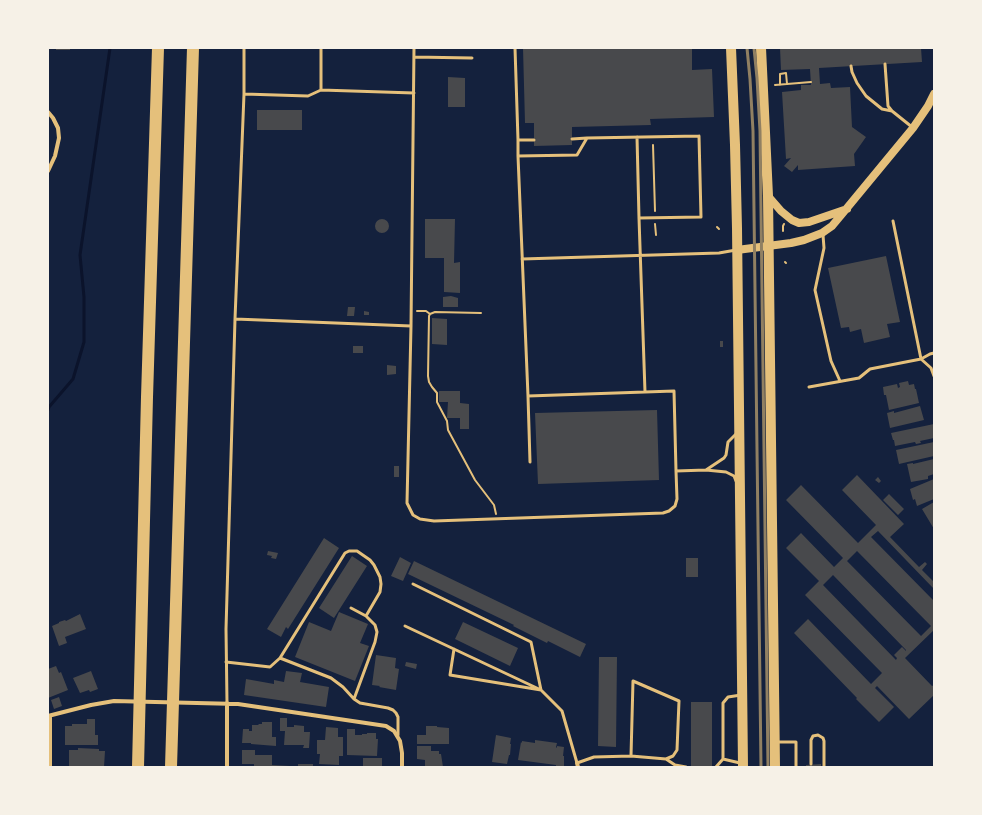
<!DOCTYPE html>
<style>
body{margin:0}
#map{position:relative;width:982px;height:815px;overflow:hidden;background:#14213d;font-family:"Source Sans 3",sans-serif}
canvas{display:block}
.frame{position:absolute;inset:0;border:49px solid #f6f1e7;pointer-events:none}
</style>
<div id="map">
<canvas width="982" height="815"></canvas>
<div class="frame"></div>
</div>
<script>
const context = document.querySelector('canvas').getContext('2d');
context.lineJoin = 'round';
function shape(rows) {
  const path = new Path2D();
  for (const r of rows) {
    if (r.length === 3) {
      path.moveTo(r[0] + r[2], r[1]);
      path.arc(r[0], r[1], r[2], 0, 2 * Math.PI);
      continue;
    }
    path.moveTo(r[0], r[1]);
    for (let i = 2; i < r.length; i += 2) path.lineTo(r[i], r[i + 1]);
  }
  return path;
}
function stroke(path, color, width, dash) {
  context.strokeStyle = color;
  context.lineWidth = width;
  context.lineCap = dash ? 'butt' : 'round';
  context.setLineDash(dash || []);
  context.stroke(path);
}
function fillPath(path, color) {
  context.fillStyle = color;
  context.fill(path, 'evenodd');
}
const stream = shape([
 [48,410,49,407,73,379,84,342,84,297,80,255,110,48]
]);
const building = shape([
 [56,48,70,48,70,50,56,50],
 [523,48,692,48,692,70,712,69,714,117,650,119,651,125,572,127,572,145,534,146,534,123,525,123],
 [780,48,921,48,922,62,819,68,820,84,830,83,831,88,850,87,852,127,866,137,854,154,855,166,798,170,798,165,792,172,784,166,791,158,786,159,782,92,801,90,801,85,811,85,810,69,781,70],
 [448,77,465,78,465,107,448,107],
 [257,110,302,110,302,130,257,130],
 [382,226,7],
 [425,219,455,219,454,263,460,262,460,293,444,292,444,258,425,258],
 [886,256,900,322,887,324,890,337,864,343,861,329,850,332,849,327,841,328,828,268],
 [451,296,458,298,458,307,443,307,443,297],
 [348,307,355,307,354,316,347,316],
 [364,311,369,312,369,315,364,315],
 [432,318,447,319,447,345,432,344],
 [720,341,723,341,723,347,720,347],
 [353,346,363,346,363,353,353,353],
 [387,365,396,366,396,374,387,375],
 [908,381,909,385,914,384,915,389,916,389,919,403,889,410,886,395,884,395,883,387,897,384,898,388,900,387,899,383],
 [439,391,460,391,460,403,469,404,469,429,460,429,460,418,447,418,448,402,439,402],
 [920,406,924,420,890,428,887,413,894,411,894,413],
 [657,410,659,480,538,484,535,413],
 [934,424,934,438,920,441,921,443,916,444,915,442,895,446,894,440,893,440,891,433],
 [934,442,934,456,899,464,896,450],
 [934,459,934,474,928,476,928,479,911,482,907,464,913,463,913,464],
 [394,466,399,466,399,477,394,477],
 [857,475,904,524,890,537,919,567,925,562,927,564,922,570,934,582,934,589,878,531,871,537,934,601,934,630,905,658,932,686,934,685,934,695,909,719,877,686,875,688,894,707,879,722,856,699,857,698,794,633,808,619,871,684,882,673,805,595,819,581,786,548,801,533,834,567,843,558,786,500,801,485,858,543,876,525,842,490],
 [857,551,931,626,921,636,847,561],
 [833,575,906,650,906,651,902,647,894,655,897,658,896,660,823,585],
 [878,477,881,481,879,483,875,480],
 [934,479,934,499,917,506,915,499,913,500,910,489],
 [889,494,904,509,898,515,883,500],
 [934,502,934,529,922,509],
 [324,538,339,548,288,629,286,627,281,637,267,629],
 [268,551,278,553,276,559,271,558,272,556,267,555],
 [352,556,367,566,334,618,319,608],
 [400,557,411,563,403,581,391,576],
 [686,558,698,558,698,577,686,577],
 [414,561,586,644,580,657,548,641,547,643,513,626,514,625,408,574],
 [339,612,368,624,360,643,369,646,355,681,295,657,309,622,331,631],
 [80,614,86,629,65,637,67,643,59,646,52,626,59,623,59,622,65,620,66,621],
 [463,622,518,648,510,666,455,639],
 [376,655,396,658,395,668,399,669,396,690,379,687,380,686,372,685],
 [599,657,617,657,616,747,598,746],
 [406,662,417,664,416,669,405,666],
 [56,666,59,673,61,672,68,690,48,698,48,669],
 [91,671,98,689,90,692,89,690,80,693,73,678],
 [286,671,302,673,300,682,329,687,326,707,244,695,246,679,274,684,274,680,284,682],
 [59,697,62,706,54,709,51,700],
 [691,702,712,702,712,766,691,766],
 [280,718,287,718,287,727,294,727,294,725,304,726,304,732,310,732,309,748,303,748,304,745,284,745,285,731,280,731],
 [87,719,95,719,95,735,98,735,98,745,65,745,65,726,72,726,72,724,87,724],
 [262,722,272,722,272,737,276,737,276,746,251,744,251,743,242,743,243,729,249,729,249,731,252,731,252,725,258,725,259,724,262,724],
 [426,726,437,726,437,727,449,728,449,744,417,744,417,735,426,735],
 [326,727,338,728,338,737,343,737,343,756,339,756,339,765,319,764,320,754,317,754,317,740,325,740],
 [347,729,355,729,355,735,362,735,362,734,367,734,367,733,376,733,376,739,378,739,377,756,347,755],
 [496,735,511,738,510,744,511,744,510,755,509,755,507,764,492,762],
 [535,740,557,743,556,747,557,748,557,746,564,747,563,756,564,756,564,767,556,767,556,765,518,760,521,742,522,743,522,741,535,743],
 [417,746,431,746,431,751,439,751,439,754,441,754,443,767,425,766,425,760,417,759],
 [78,748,99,749,99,751,105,751,104,767,69,767,69,750,78,750],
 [242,750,255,750,255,755,272,755,272,765,290,766,290,767,254,767,254,764,242,764],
 [363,758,382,758,382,767,363,767],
 [298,764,313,764,313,767,298,767],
 [821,764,821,767,806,767,806,765]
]);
const path = shape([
 [775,85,811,82],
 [780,85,780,74,786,73,787,84],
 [653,145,655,211],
 [655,224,656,235],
 [717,227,719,229],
 [783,231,783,226,784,224],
 [785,262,786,263],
 [417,311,426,311,430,314],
 [481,313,435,312,430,314,429,316,428,376,429,382,432,387,437,393,437,402,447,421,448,430,475,480,494,505,496,514]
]);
const service = shape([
 [414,48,411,326,407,503,413,515,420,519,434,521,663,513,669,511,675,506,677,499,676,471,706,470,726,472,734,476,736,481],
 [515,48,518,140],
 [414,57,472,58],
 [885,64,888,106,892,111,912,127],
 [851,66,852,72,857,83,866,96,882,109,892,111],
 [321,90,321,48],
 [244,94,308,96,321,90,414,93],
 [699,136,701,217,639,218,645,392,528,396,518,156,577,155,587,138,699,136],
 [637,137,639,218],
 [572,139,587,138],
 [518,156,518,140,534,140],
 [893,221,921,359,931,368,934,376],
 [823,235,824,248,815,290,831,361,840,381],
 [522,259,719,253,736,250],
 [235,319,411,326],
 [809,387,859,378,870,369,921,359,930,354,934,353],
 [645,392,674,391,676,471],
 [528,396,530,462],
 [706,470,724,458,726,455,728,442,736,434],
 [413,584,531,642,541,690,450,675,454,649],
 [351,608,366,616,375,625,377,632,375,642,354,699],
 [405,626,541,690,562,711,577,763,594,757,631,756,666,759,673,756,677,750,679,701,633,681,631,756],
 [280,658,331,678,343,687,354,699,360,703,388,708,393,710,396,713,398,717,398,735],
 [226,662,270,667,280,658,345,553,349,551,357,551,370,560,374,565,380,577,381,584,380,592,366,616],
 [227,703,226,629,235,319,244,94,244,48],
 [777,742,796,742,796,767],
 [666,759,675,765,686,767],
 [740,763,723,759,723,703,728,697,741,695],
 [811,764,811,740,813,736,818,735,823,738,824,741,824,767],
 [716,767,723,759]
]);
const minor = shape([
 [48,112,53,118,58,128,59,138,55,156,48,171],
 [48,716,91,705,114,701,238,704,386,726,394,731,400,741,402,753,402,767],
 [577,763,578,767],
 [50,767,50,716],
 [227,767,227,703]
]);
const secondary = shape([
 [768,196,781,211,792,220,799,223,809,222,847,209],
 [737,250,791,243,804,240,822,233,832,226,847,208,913,128,928,106,934,94]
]);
const primary = shape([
 [731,48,735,145,737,228,743,767],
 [761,48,768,196,775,767]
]);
const motorway = shape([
 [138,767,147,397,158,48],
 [171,767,193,48]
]);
const rail = shape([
 [747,48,750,79,753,131,761,767],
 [754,48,757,78,760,131,768,767]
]);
stroke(stream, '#0b132b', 3);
fillPath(building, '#48494c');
stroke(path, '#e5c07b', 2);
stroke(service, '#e5c07b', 3);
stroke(minor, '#e5c07b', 4);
stroke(secondary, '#e5c07b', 8);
stroke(primary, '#e5c07b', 10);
stroke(motorway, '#e5c07b', 12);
stroke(rail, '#918062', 3);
</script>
